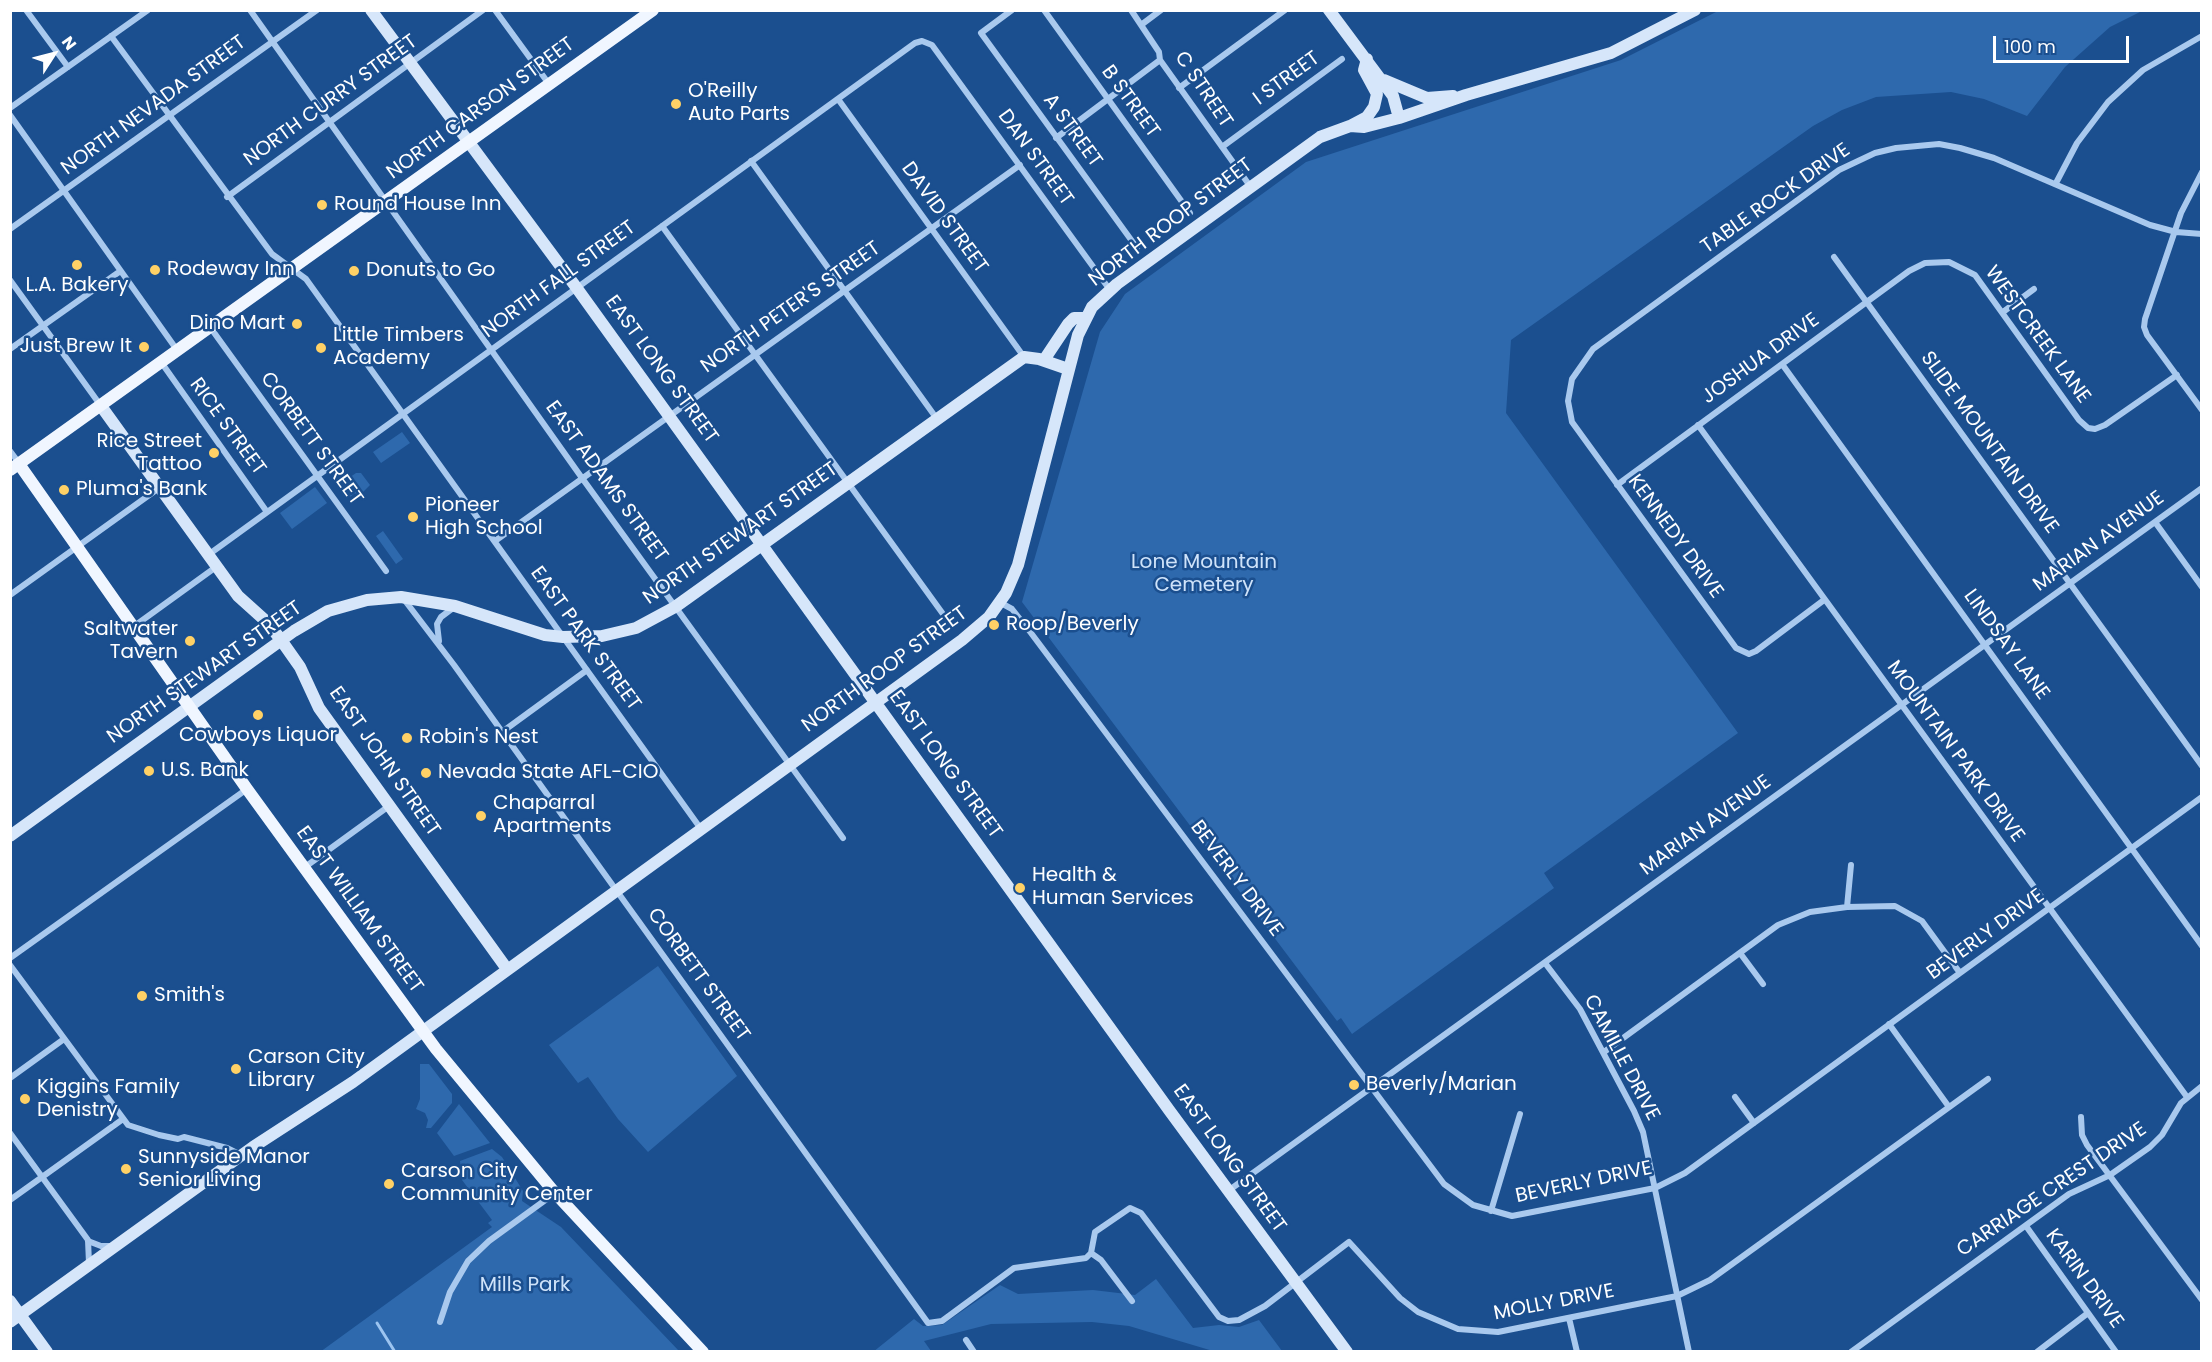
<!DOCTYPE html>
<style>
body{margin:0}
#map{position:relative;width:2212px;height:1362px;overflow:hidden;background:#1b4f8f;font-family:Poppins,sans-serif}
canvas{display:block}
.frame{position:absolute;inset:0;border:12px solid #fff;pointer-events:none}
.north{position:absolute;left:24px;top:24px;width:60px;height:60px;-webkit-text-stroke:4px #1b4f8f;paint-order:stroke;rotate:54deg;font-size:16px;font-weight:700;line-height:24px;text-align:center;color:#fff}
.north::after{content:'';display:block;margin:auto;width:21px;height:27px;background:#fff;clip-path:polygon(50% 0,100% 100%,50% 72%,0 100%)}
.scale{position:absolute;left:1993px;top:36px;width:136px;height:27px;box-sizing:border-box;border:3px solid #fff;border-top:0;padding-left:8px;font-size:18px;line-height:21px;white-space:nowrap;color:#fff;-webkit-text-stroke:4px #1b4f8f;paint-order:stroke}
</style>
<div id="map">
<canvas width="2212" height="1362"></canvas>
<div class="frame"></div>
<div class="north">N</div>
<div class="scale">100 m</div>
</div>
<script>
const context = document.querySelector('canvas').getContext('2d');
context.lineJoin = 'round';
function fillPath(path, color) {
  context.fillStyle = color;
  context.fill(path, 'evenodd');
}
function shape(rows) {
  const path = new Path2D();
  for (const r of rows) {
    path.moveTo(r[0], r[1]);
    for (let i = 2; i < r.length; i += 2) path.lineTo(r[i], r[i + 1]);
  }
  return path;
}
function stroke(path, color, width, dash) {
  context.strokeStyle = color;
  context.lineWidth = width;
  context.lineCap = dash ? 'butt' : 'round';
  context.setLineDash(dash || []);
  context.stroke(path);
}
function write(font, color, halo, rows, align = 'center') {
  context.font = font + ' Poppins,sans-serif';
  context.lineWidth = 5;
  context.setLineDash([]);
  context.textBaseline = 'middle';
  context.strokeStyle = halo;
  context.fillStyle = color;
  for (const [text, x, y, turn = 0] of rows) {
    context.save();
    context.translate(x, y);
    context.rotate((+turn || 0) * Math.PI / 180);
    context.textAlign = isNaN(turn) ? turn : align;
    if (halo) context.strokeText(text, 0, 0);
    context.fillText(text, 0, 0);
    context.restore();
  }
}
const green = shape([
 [1718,11,2142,11,2110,27,2065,67,2027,116,1984,99,1951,92,1876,97,1842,110,1813,126,1511,340,1506,413,1738,733,1544,873,1554,888,1352,1034,1341,1018,1337,1021,1022,602,1100,332,1125,294,1306,162,1621,60],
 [402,432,410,443,381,463,373,452],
 [356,473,361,473,370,485,358,497,355,493,350,497,340,484],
 [315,487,327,503,292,529,280,513],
 [383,531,403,559,396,564,376,536],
 [658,966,737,1076,648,1152,618,1119,588,1077,578,1083,549,1045],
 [420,1064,429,1064,452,1094,452,1103,431,1128,426,1128,428,1120,425,1113,416,1109,420,1099],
 [459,1104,490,1143,454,1156,437,1133],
 [492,1149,502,1157,523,1191,522,1201,561,1227,679,1351,320,1352,492,1227,488,1223,492,1220,462,1180,460,1161],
 [1156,1279,1193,1328,1219,1325,1239,1327,1259,1320,1282,1351,1213,1351,1129,1326,1092,1322,991,1324,924,1341,931,1351,873,1352,914,1319,923,1326,942,1325,1000,1285,1018,1294,1093,1290,1135,1295]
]);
const stream = shape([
 [377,1323,395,1352]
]);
const street = shape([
 [26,10,68,67],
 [250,10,582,478,843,838],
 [495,10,549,84],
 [1012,10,981,33,1137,248],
 [1044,10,1190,213],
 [1131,10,1159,52,1160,60,1250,186],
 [1141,25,1161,10],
 [111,36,272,254,306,279,701,829],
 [1179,88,1285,10],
 [838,99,1024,357],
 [10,108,148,10],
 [10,115,177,350],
 [1056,138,1160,60],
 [1222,147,1342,59],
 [751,161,937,419],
 [2202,172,2181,213,2145,319,2144,327,2147,335,2202,410],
 [2056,183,2077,143,2108,102,2143,70,2202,36],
 [227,197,483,10],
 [662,226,943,614],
 [10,229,317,10],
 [1834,257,2202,766],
 [10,280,101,406],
 [2003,312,2034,289],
 [210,327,386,571],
 [10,349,119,272],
 [161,362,267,512],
 [1782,364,2202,946],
 [1698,425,2187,1097],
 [10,451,19,463],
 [1617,485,1909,271,1925,263,1949,262,1975,275,2079,420,2088,428,2095,429,2105,425,2177,375],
 [2155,522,2202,587],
 [495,541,1020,165],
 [208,555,915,43,922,41,932,45,1110,290],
 [10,595,159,488],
 [403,598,454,665,928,1323,942,1321,1014,1268,1086,1258,1091,1253,1095,1232,1130,1208,1141,1213,1219,1317,1228,1321,1239,1320,1265,1306,1349,1242,1400,1298,1418,1312,1458,1329,1498,1332,1677,1296,1710,1280,1988,1079],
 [1824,600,1756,651,1749,654,1736,648,1572,422,1568,401,1572,379,1593,349,1839,170,1875,153,1896,148,1939,144,1960,148,1994,158,2150,225,2176,232,2202,234],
 [1001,603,1012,609,1031,633,1444,1184,1473,1205,1512,1216,1655,1188,1685,1173,2202,797],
 [133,627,216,567],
 [439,641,437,624,441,617,453,608],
 [502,732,587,670],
 [305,867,389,806],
 [1847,907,1851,865],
 [1740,953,1763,984],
 [10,958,247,789],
 [1545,963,1580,1009,1634,1111,1643,1132,1689,1352],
 [10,965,128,1125,159,1135,178,1139,184,1137,227,1148,241,1155],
 [1889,1024,1949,1107],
 [1604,1052,1778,925,1810,912,1847,907,1895,906,1922,921,1960,973],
 [10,1078,64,1039],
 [1735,1097,1754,1123],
 [2081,1117,2082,1135,2087,1145,2202,1300],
 [10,1133,88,1240,89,1263],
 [1228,1191,2202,488],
 [10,1200,123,1119],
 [1491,1211,1520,1114],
 [2026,1226,2116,1352],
 [88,1241,101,1246,113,1246],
 [1091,1253,1101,1260,1132,1301],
 [1569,1318,1577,1352],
 [440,1322,450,1292,468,1261,489,1241,555,1193],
 [966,1340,974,1352],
 [1851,1352,2069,1194,2110,1175,2150,1147,2162,1135,2181,1103,2202,1086],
 [2037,1352,2088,1313]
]);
const secondary = shape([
 [371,10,576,287,1169,1110,1347,1352],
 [1329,10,1393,96,1399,118],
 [1384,80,1427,98,1453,96],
 [1350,126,1367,117,1374,107,1377,94,1364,70,1367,59],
 [1044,360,1068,324,1074,318,1085,318],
 [101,406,238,596,268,623,281,640,300,667,319,708,507,969],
 [10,836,294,631,328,611,367,600,401,597,455,606,545,635,563,637,602,636,636,628,675,607,1024,357,1039,359,1068,369],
 [10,1301,47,1352],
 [10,1322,253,1147,353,1082,962,640,989,617,1006,593,1018,565,1078,335,1092,307,1117,284,1320,137,1350,126,1364,127,1399,118,1466,95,1611,53,1695,10]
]);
const primary = shape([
 [19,464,247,789,436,1049,555,1193,703,1352],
 [10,470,653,10]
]);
const markers = [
 [676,104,6,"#ffd166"],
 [322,205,6,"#ffd166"],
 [77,265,6,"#ffd166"],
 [155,270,6,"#ffd166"],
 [354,271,6,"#ffd166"],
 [297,324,6,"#ffd166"],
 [144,347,6,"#ffd166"],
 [321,348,6,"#ffd166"],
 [214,453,6,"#ffd166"],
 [64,490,6,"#ffd166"],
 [413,517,6,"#ffd166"],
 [994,625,6,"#ffd166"],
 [190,641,6,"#ffd166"],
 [258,715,6,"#ffd166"],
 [407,738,6,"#ffd166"],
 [149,771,6,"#ffd166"],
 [426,773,6,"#ffd166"],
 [481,816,6,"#ffd166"],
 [1020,888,6,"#ffd166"],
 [142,996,6,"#ffd166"],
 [236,1069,6,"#ffd166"],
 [1354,1085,6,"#ffd166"],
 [25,1099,6,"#ffd166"],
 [126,1169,6,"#ffd166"],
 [389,1184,6,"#ffd166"]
];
const streetNames = [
 ["I STREET",1287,79,-36],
 ["C STREET",1203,90,56],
 ["NORTH CURRY STREET",331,101,-36],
 ["B STREET",1130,102,54],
 ["NORTH NEVADA STREET",154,106,-36],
 ["NORTH CARSON STREET",481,109,-36],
 ["A STREET",1072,131,54],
 ["DAN STREET",1035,158,54],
 ["TABLE ROCK DRIVE",1776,199,-35],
 ["DAVID STREET",944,218,54],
 ["NORTH ROOP STREET",1171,223,-37],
 ["NORTH FALL STREET",559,280,-36],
 ["NORTH PETER'S STREET",791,308,-35],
 ["WESTCREEK LANE",2037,335,54],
 ["JOSHUA DRIVE",1761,359,-36],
 ["EAST LONG STREET",661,370,54],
 ["RICE STREET",227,427,54],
 ["CORBETT STREET",311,439,54],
 ["SLIDE MOUNTAIN DRIVE",1989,443,54],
 ["EAST ADAMS STREET",606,482,54],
 ["NORTH STEWART STREET",741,534,-35],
 ["KENNEDY DRIVE",1675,537,54],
 ["MARIAN AVENUE",2099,542,-36],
 ["EAST PARK STREET",585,639,54],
 ["LINDSAY LANE",2006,645,54],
 ["NORTH ROOP STREET",885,670,-36],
 ["NORTH STEWART STREET",205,673,-35],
 ["MOUNTAIN PARK DRIVE",1955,752,54],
 ["EAST JOHN STREET",384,762,55],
 ["EAST LONG STREET",945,765,54],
 ["MARIAN AVENUE",1706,826,-36],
 ["BEVERLY DRIVE",1236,879,53],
 ["EAST WILLIAM STREET",359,910,54],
 ["BEVERLY DRIVE",1986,935,-36],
 ["CORBETT STREET",698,975,54],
 ["CAMILLE DRIVE",1621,1058,62],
 ["EAST LONG STREET",1229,1159,54],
 ["BEVERLY DRIVE",1584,1183,-12],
 ["CARRIAGE CREST DRIVE",2052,1190,-34],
 ["KARIN DRIVE",2084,1279,54],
 ["MOLLY DRIVE",1554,1303,-11]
];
const poiNames = [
 ["O'Reilly",688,92],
 ["Auto Parts",688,115],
 ["Round House Inn",334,205],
 ["Rodeway Inn",167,270],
 ["Donuts to Go",366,271],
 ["L.A. Bakery",77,286,"center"],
 ["Dino Mart",285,324,"right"],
 ["Little Timbers",333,336],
 ["Academy",333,359],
 ["Just Brew It",132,347,"right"],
 ["Rice Street",202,442,"right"],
 ["Tattoo",202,465,"right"],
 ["Pluma's Bank",76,490],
 ["Pioneer",425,506],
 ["High School",425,529],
 ["Roop/Beverly",1006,625],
 ["Saltwater",178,630,"right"],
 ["Tavern",178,653,"right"],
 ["Cowboys Liquor",258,736,"center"],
 ["Robin's Nest",419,738],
 ["U.S. Bank",161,771],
 ["Nevada State AFL-CIO",438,773],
 ["Chaparral",493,804],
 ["Apartments",493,827],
 ["Health &",1032,876],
 ["Human Services",1032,899],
 ["Smith's",154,996],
 ["Carson City",248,1058],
 ["Library",248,1081],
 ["Beverly/Marian",1366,1085],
 ["Kiggins Family",37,1088],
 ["Denistry",37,1111],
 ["Sunnyside Manor",138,1158],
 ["Senior Living",138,1181],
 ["Carson City",401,1172],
 ["Community Center",401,1195]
];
const parkNames = [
 ["Lone Mountain",1204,563],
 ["Cemetery",1204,586],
 ["Mills Park",525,1286]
];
fillPath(green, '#2e69ad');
stroke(stream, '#9cc4f0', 3);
stroke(street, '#a9c9ee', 6);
stroke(secondary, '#d6e6fa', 12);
stroke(primary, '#f0f6ff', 12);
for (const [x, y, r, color] of markers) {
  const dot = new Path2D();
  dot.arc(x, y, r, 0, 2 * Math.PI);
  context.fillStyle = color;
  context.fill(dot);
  stroke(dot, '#1b4f8f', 2);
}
write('20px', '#fff', '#1b4f8f', streetNames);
write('20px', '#fff', '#1b4f8f', poiNames, 'left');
write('20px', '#cfe3fa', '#1b4f8f', parkNames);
</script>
